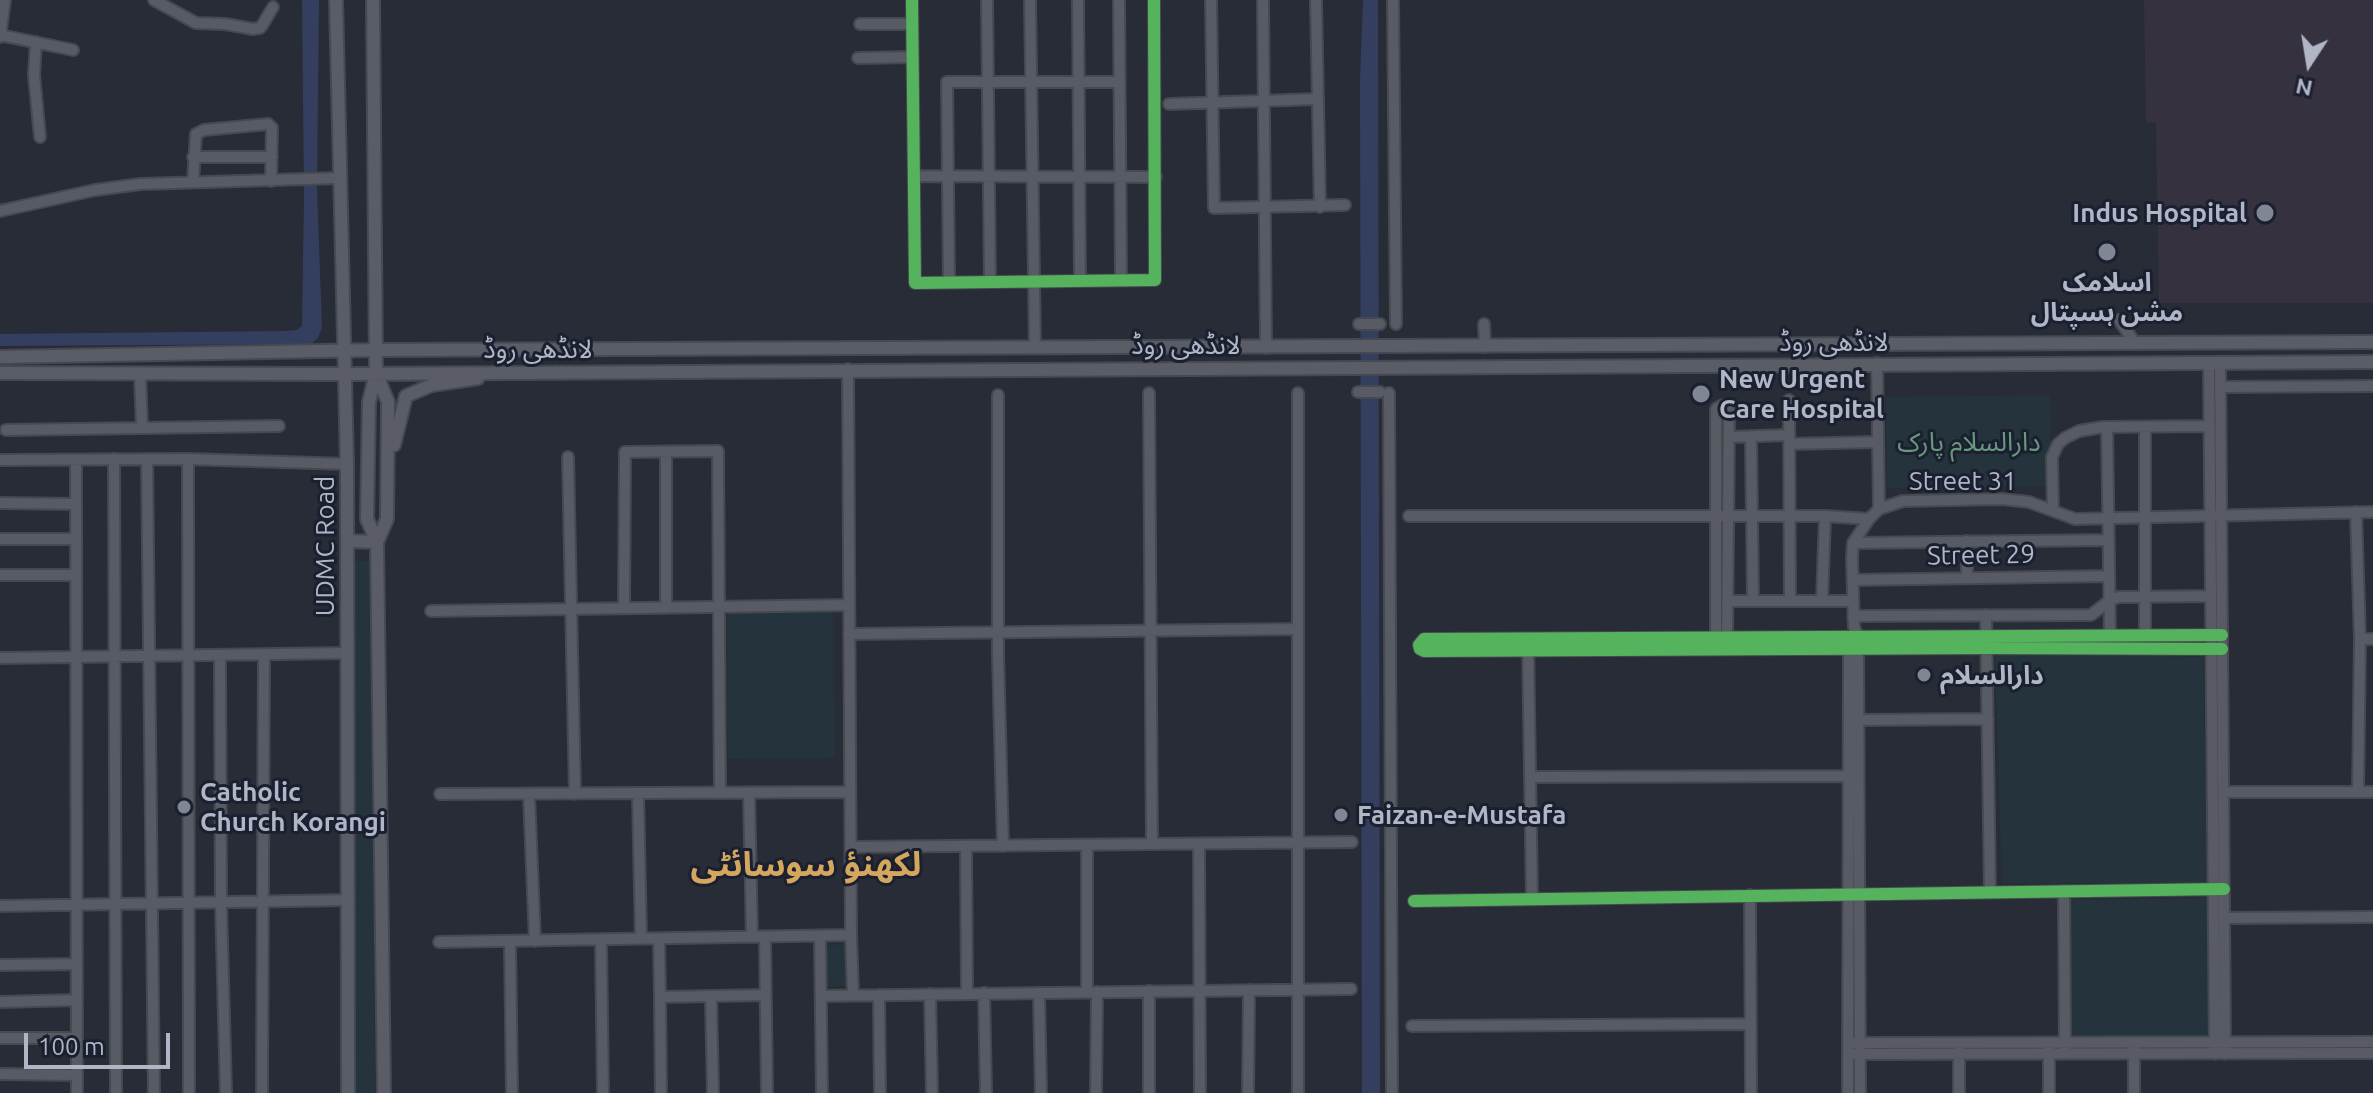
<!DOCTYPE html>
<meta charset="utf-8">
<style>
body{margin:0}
#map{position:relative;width:2373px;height:1093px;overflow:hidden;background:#282c36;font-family:Ubuntu,sans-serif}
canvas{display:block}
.north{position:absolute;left:2269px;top:24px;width:80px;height:80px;-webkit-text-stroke:6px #1b2030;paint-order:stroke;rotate:192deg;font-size:22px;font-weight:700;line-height:32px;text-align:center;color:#b1b6c7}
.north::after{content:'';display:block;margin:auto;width:28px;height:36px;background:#b1b6c7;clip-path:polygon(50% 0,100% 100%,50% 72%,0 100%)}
.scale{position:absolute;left:24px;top:1033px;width:146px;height:36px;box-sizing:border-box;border:4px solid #b1b6c7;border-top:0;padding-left:10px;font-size:24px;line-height:28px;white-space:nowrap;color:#b1b6c7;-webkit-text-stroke:6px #1b2030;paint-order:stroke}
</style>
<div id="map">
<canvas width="2373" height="1093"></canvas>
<div class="north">N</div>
<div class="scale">100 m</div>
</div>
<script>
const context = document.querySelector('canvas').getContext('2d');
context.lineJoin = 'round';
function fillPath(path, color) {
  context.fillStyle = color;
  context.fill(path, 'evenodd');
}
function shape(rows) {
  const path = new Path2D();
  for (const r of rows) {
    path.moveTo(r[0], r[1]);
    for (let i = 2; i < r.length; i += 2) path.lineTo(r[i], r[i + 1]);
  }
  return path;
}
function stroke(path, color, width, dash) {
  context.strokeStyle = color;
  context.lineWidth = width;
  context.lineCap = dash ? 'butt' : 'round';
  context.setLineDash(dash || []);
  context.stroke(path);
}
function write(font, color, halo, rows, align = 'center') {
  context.font = font + ' Ubuntu,"Noto Sans Arabic",sans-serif';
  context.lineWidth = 6;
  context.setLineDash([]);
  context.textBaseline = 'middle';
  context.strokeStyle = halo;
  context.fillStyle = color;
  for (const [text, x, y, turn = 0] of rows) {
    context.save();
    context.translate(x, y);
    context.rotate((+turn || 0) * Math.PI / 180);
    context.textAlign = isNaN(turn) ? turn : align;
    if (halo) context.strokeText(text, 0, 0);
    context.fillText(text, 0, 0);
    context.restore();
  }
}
const medical = shape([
 [2144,0,2373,0,2373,303,2159,303,2156,123,2146,122]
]);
const green = shape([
 [2050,395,2051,486,1887,488,1886,397],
 [353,561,371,561,375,1093,356,1093],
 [833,612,835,758,728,759,727,613],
 [1995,654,2203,657,2207,883,2002,883],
 [2209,898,2208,1038,2071,1037,2069,900],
 [847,944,849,986,827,986,826,945]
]);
const water = shape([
 [302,0,319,0,317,188,322,328,318,338,311,344,0,346,0,334,286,331,297,330,302,326,304,195],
 [1363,0,1378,0,1380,1093,1362,1093,1360,79]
]);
const minor = shape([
 [154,0,196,23,225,24,253,29,260,28,263,24,273,7],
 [912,0,915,283,1155,280,1154,0],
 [987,0,990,282],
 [1030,0,1035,348],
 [1078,0,1080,281],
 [1119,0,1121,280],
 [1211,0,1214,208,1345,205],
 [1263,0,1266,348],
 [1316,0,1320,207],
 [1393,0,1396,324],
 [860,24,912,24],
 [0,35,73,50],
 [0,37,5,0],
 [36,42,34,75,40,137],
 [858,58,912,57],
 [1169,104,1318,99],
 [193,157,272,157],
 [914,176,1156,177],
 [193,182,196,134,204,130,268,124,272,128,271,181],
 [0,211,95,190,141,184,339,178],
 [949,282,947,82,1119,82],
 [2119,320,2136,344],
 [1359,324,1380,324],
 [1484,324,1485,347],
 [2209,362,2215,1054],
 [2220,362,2225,1054],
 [1877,363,1879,509],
 [848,369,851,935,853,995],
 [140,374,142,427],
 [2220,387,2373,386],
 [1358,392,1380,392],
 [1149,393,1152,844],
 [1298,393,1298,1093],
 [1389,393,1392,1093],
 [998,395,998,655,1003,846],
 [1789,400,1790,601],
 [2107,427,2110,635],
 [2145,427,2145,634],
 [6,430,279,426],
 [1751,436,1753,601],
 [1729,437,1789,435],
 [1789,444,1877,442],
 [666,452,666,608],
 [568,457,575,794],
 [114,459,116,1093],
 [147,459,154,1093],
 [188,459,189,1093],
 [0,460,188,459,347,464],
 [76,460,77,1093],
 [0,503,76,504],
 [2053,511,2052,457,2058,444,2065,438,2079,431,2103,427,2209,426],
 [2356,512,2360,639,2373,639],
 [1409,516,1825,516,1869,519],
 [0,539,76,539],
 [1853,543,2109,540],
 [0,575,75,575],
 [1967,577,1967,541],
 [1853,580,2109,576],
 [1727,601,1853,601],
 [1822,601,1825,516],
 [624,608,625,452,718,451,720,793],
 [431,611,849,605],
 [1986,615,1990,892],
 [1853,616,2091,615,2110,600,2119,597,2211,596],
 [849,634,1298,629],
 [1716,642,1716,410,1717,408,1723,405,1729,409,1727,644],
 [1528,645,1532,899],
 [2222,649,1987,648,1424,651,1420,649,1419,645,1424,639,2222,635],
 [220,656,221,903,226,1093],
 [0,658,347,653],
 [1859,720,1988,719],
 [1530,777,1854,776],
 [2224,792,2373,792],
 [2358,792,2360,639],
 [749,793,752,937],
 [440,794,850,792],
 [529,794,535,941],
 [638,794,641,939],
 [1199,844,1200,1093],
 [1087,845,1087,992],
 [966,846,967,994],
 [851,847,1352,842],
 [2064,891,2065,1048],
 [1750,895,1751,1093],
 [1414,901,2224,889],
 [0,906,349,900],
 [2225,918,2373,917],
 [820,936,822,1093],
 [765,937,767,1093],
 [659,939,660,997,766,995],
 [601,940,603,1093],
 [439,942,851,935],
 [510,942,512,1093],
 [0,965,76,964],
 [1149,991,1149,1093],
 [984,993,986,1093],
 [1039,993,1041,1093],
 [930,994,932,1093],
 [879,995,880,1093],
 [711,996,713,1093],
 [822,996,1351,989],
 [660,997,661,1093],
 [0,1002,76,1000],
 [1412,1026,1751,1024],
 [0,1038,76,1038],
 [1848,1043,2373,1042],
 [2049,1047,2049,1093],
 [1959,1051,1959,1093],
 [1849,1054,2373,1053],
 [0,1074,77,1075],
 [262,1093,264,654],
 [1096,1093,1097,992],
 [1248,1093,1249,990],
 [1848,1093,1849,644],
 [1860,1093,1858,648,1858,636,1854,627,1852,558,1853,543,1869,519,1879,509,1903,501,2002,499,2029,502,2075,519,2373,512],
 [2134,1093,2134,1047]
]);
const major = shape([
 [336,0,347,464,348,1093],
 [373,0,376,373,369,402,367,519,377,542],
 [0,357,375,350,2373,342],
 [0,373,344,374,2373,362],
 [376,373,388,402,387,519,377,542,384,1093],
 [394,445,406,396,432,385,478,378],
 [347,541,377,542]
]);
const cycleway = shape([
 [912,0,915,283,1155,280,1154,0],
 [2222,649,1987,648,1424,651,1420,649,1419,645,1424,639,2222,635],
 [1414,901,2224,889]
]);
const markers = [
 [2265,213,10,"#818694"],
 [2107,252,10,"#818694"],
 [1701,394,10,"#818694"],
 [1924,675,8,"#818694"],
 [184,807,8,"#818694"],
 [1341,815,8,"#818694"]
];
const poiNames = [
 ["Indus Hospital",2247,213,"right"],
 ["اسلامک",2107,282,"center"],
 ["مشن ہسپتال",2107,312,"center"],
 ["New Urgent",1719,379],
 ["Care Hospital",1719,409],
 ["دارالسلام",1940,675],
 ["Catholic",200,792],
 ["Church Korangi",200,822],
 ["Faizan-e-Mustafa",1357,815]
];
const streetNames = [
 ["لانڈھی روڈ",1834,342],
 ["لانڈھی روڈ",1186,345],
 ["لانڈھی روڈ",538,349],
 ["Street 31",1963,481],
 ["UDMC Road",325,546,-90],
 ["Street 29",1981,555,-1]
];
const parkNames = [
 ["دارالسلام پارک",1969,442]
];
const districtNames = [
 ["لکھنؤ سوسائٹی",806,865]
];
fillPath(medical, '#35313f');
fillPath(green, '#25343c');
fillPath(water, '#343f5f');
stroke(minor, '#454950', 14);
stroke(major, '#454953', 16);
stroke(minor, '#585a64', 10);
stroke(major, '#5a5c66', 12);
stroke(cycleway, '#56b35d', 12);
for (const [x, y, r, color] of markers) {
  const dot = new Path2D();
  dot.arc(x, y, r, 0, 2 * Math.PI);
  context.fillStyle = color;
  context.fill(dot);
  stroke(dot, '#1b2030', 3);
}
write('bold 26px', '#b1b6c7', '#1b2030', poiNames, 'left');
write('26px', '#b1b6c7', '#1b2030', streetNames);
write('26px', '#68997c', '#1b2030', parkNames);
write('bold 34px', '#d5a75e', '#1b2030', districtNames);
</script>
